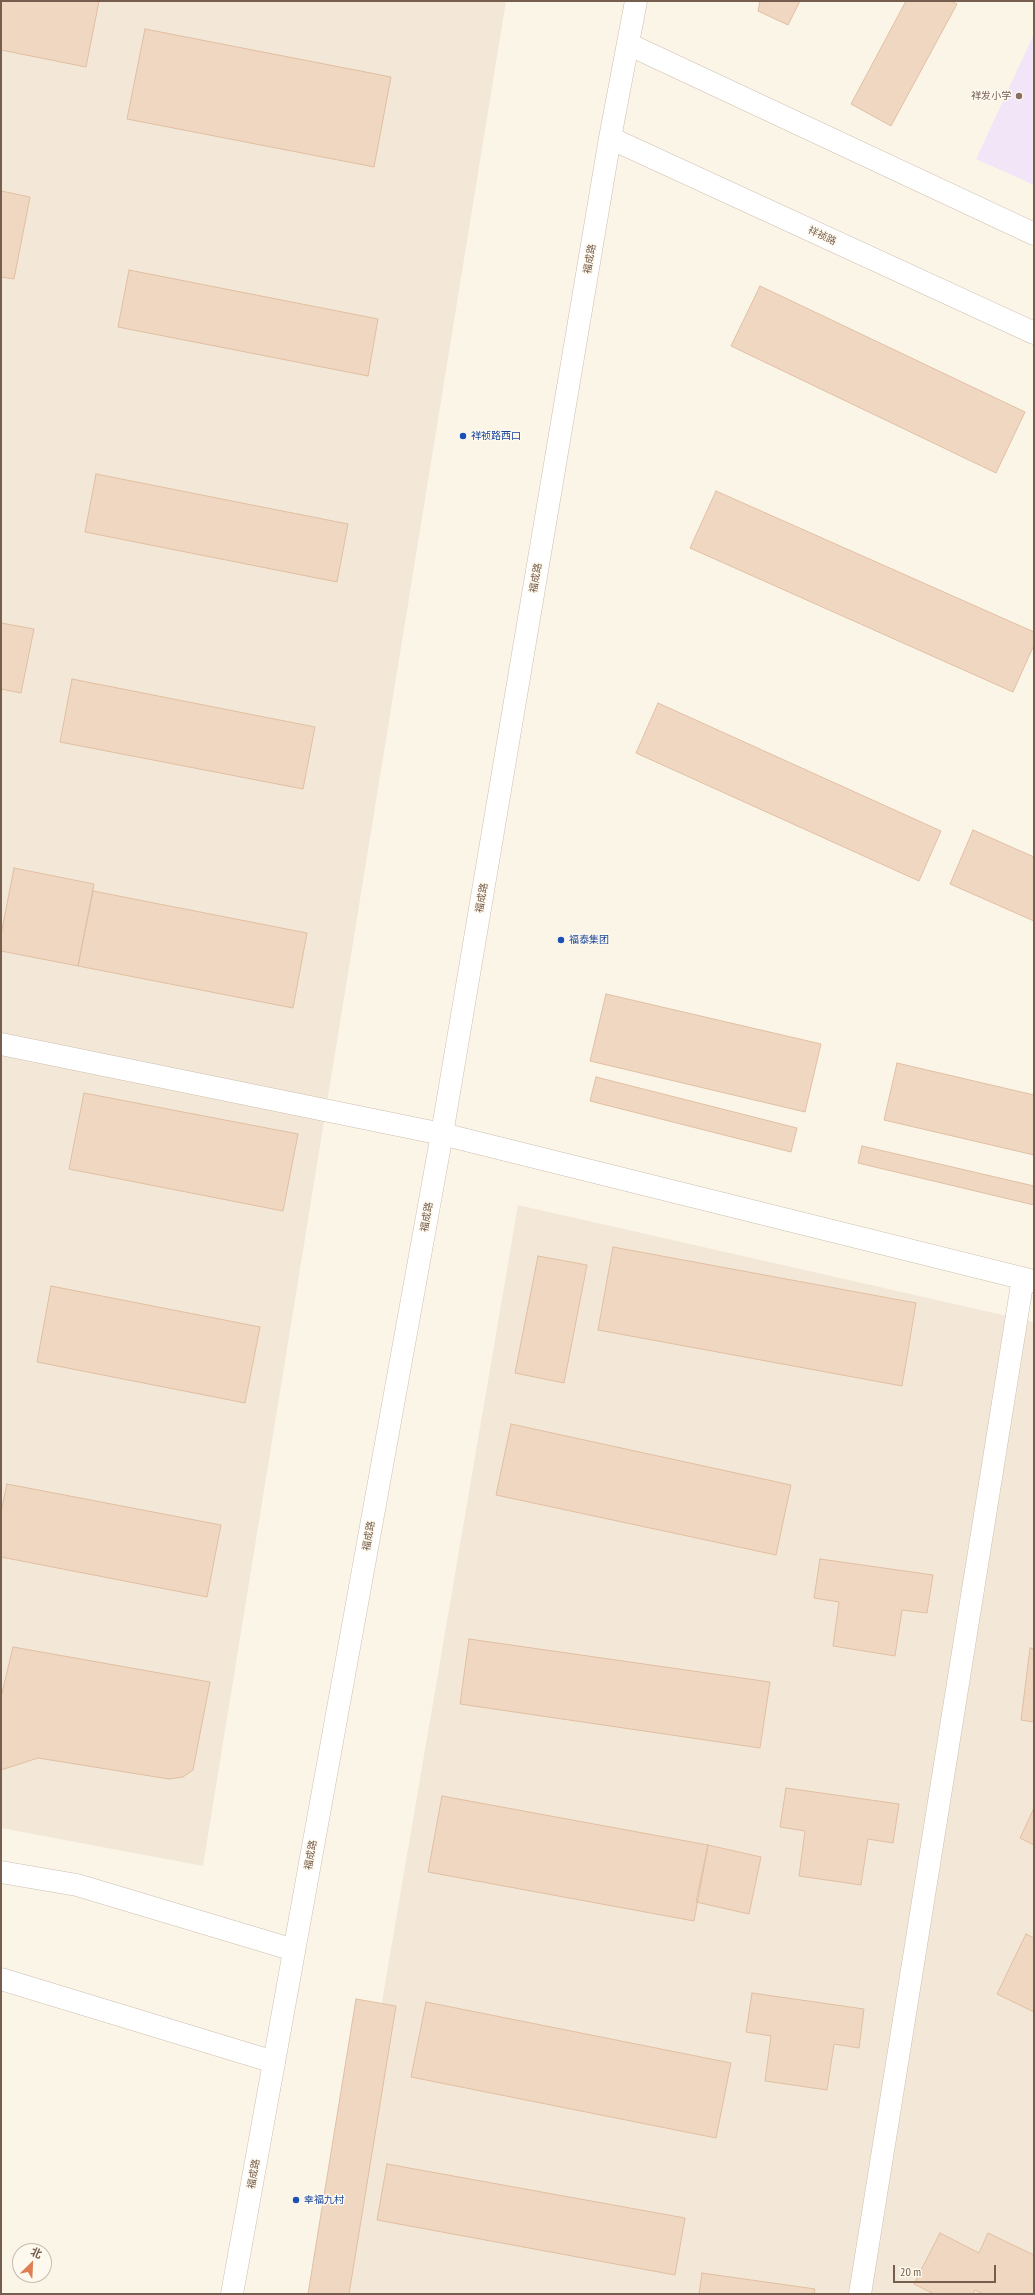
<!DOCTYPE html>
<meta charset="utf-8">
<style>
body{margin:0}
#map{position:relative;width:1035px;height:2295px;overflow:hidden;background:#fbf5e8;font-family:"PT Sans Narrow","Noto Sans SC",sans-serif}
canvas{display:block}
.frame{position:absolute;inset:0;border:2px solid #755e4d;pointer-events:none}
.north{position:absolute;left:12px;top:2243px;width:40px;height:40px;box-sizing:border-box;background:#fef9ee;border:1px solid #c7bbae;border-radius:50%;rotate:24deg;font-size:11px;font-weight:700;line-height:16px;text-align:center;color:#755e4d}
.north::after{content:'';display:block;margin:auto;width:14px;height:18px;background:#df7e54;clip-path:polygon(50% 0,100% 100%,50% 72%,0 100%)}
.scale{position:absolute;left:893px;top:2265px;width:103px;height:18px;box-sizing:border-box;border:2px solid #755e4d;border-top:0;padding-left:5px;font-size:12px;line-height:14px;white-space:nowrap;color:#755e4d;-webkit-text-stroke:3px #fef9ee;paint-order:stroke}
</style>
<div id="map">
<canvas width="1035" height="2295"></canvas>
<div class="frame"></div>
<div class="north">北</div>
<div class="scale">20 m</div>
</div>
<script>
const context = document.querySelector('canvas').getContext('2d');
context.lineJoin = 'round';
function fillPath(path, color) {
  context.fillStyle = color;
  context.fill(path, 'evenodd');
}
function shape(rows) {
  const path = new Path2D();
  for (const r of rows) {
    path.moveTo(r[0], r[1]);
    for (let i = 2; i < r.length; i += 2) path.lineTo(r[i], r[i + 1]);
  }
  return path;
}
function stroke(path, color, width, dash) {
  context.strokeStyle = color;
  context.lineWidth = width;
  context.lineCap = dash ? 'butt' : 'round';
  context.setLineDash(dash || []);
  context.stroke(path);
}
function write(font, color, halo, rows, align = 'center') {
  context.font = font + ' "PT Sans Narrow","Noto Sans SC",sans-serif';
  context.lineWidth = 3;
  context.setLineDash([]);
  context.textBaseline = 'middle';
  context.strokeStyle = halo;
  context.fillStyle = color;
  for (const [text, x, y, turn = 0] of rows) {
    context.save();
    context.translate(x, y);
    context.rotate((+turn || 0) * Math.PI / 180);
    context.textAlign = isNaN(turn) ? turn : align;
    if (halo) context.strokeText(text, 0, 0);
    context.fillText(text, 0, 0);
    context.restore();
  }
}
const residential = shape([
 [1,1,506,1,203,1866,1,1828],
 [518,1205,1034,1322,1034,2294,332,2294]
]);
const education = shape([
 [1034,34,1034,185,976,159]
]);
const building = shape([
 [1,1,99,1,86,67,1,50,1,1],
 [760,1,800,1,788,25,758,11,760,1],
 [906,1,951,1,957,4,891,126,851,104,906,1],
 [145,29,391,77,374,167,127,119,145,29],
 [1,191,30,197,14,279,1,277,1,191],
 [129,270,378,319,368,376,118,327,129,270],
 [760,286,1025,412,996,473,731,346,760,286],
 [96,474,348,524,337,582,85,532,96,474],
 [716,491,1034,632,1034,645,1013,692,690,548,716,491],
 [1,623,34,629,21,693,1,689,1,623],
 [72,679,315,727,303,789,60,742,72,679],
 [658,703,941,831,919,881,636,753,658,703],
 [973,830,1034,857,1034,921,950,884,973,830],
 [14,868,94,884,78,966,1,951,1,935,14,868],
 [93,891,307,933,293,1008,78,966,93,891],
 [606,994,821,1044,805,1112,590,1061,606,994],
 [897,1063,1034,1095,1034,1155,884,1120,897,1063],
 [596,1077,797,1128,791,1152,590,1101,596,1077],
 [84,1093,298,1134,283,1211,69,1169,84,1093],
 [862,1146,1034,1186,1034,1205,858,1163,862,1146],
 [613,1247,916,1303,902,1386,598,1330,613,1247],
 [538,1256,587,1265,564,1383,515,1373,538,1256],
 [51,1286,260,1327,245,1403,37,1362,51,1286],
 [511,1424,791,1485,776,1555,496,1495,511,1424],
 [7,1484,221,1525,207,1597,1,1557,1,1512,7,1484],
 [820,1559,933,1575,927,1613,902,1610,895,1656,833,1646,839,1602,814,1598,820,1559],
 [469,1639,770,1682,760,1748,460,1704,469,1639],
 [13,1647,210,1682,193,1770,183,1777,169,1779,38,1758,1,1770,1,1697,13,1647],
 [1030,1648,1034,1649,1034,1722,1021,1720,1030,1648],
 [786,1788,899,1804,893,1843,868,1839,861,1885,799,1876,805,1831,780,1827,786,1788],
 [442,1796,708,1845,694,1921,428,1872,442,1796],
 [1034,1808,1034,1845,1020,1838,1034,1808],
 [708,1845,761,1857,749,1914,696,1902,708,1845],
 [1026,1934,1034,1938,1034,2012,997,1994,1026,1934],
 [752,1993,864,2009,859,2048,834,2044,827,2090,765,2081,771,2036,746,2032,752,1993],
 [356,1999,396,2006,349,2294,308,2294,356,1999],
 [426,2002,731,2063,716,2138,411,2077,426,2002],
 [387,2164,685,2218,675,2275,377,2220,387,2164],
 [940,2233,979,2253,988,2233,1034,2255,1034,2294,983,2294,975,2290,973,2294,934,2294,914,2284,940,2233],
 [702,2273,815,2289,814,2294,699,2294,702,2273]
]);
const minor = shape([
 [1,1044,442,1134,1034,1281],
 [1,1872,77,1885,294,1950],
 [1,1979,274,2062],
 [860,2294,1023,1278]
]);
const tertiary = shape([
 [628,44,1034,234],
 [610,138,1034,333],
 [232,2294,442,1134,610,138,636,1]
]);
const markers = [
 [1019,96,4,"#8d6e63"],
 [463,436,4,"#1a4fb4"],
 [561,940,4,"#1a4fb4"],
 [296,2200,4,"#1a4fb4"]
];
const educationNames = [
 ["祥发小学",1011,96]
];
const streetNames = [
 ["祥祯路",822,236,25],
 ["福成路",590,259,-80],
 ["福成路",536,578,-80],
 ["福成路",482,898,-80],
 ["福成路",427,1217,-80],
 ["福成路",369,1536,-80],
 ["福成路",311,1855,-80],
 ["福成路",254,2174,-80]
];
const transitNames = [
 ["祥祯路西口",471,436],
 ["福泰集团",569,940],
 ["幸福九村",304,2200]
];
fillPath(residential, '#f3e8d7');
fillPath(education, '#f2e5f8');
fillPath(building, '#f0d7c1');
stroke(building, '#e1bfa2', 1);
stroke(minor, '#cdbeae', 23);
stroke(tertiary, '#cdbeae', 23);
stroke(minor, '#fff', 22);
stroke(tertiary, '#fff', 22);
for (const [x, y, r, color] of markers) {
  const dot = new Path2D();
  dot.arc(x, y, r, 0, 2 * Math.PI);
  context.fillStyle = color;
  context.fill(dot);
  stroke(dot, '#fef9ee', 1.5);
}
write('10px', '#785e54', '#fef9ee', educationNames, 'right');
write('10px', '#755e4d', '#fef9ee', streetNames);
write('10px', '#164399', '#fef9ee', transitNames, 'left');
</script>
